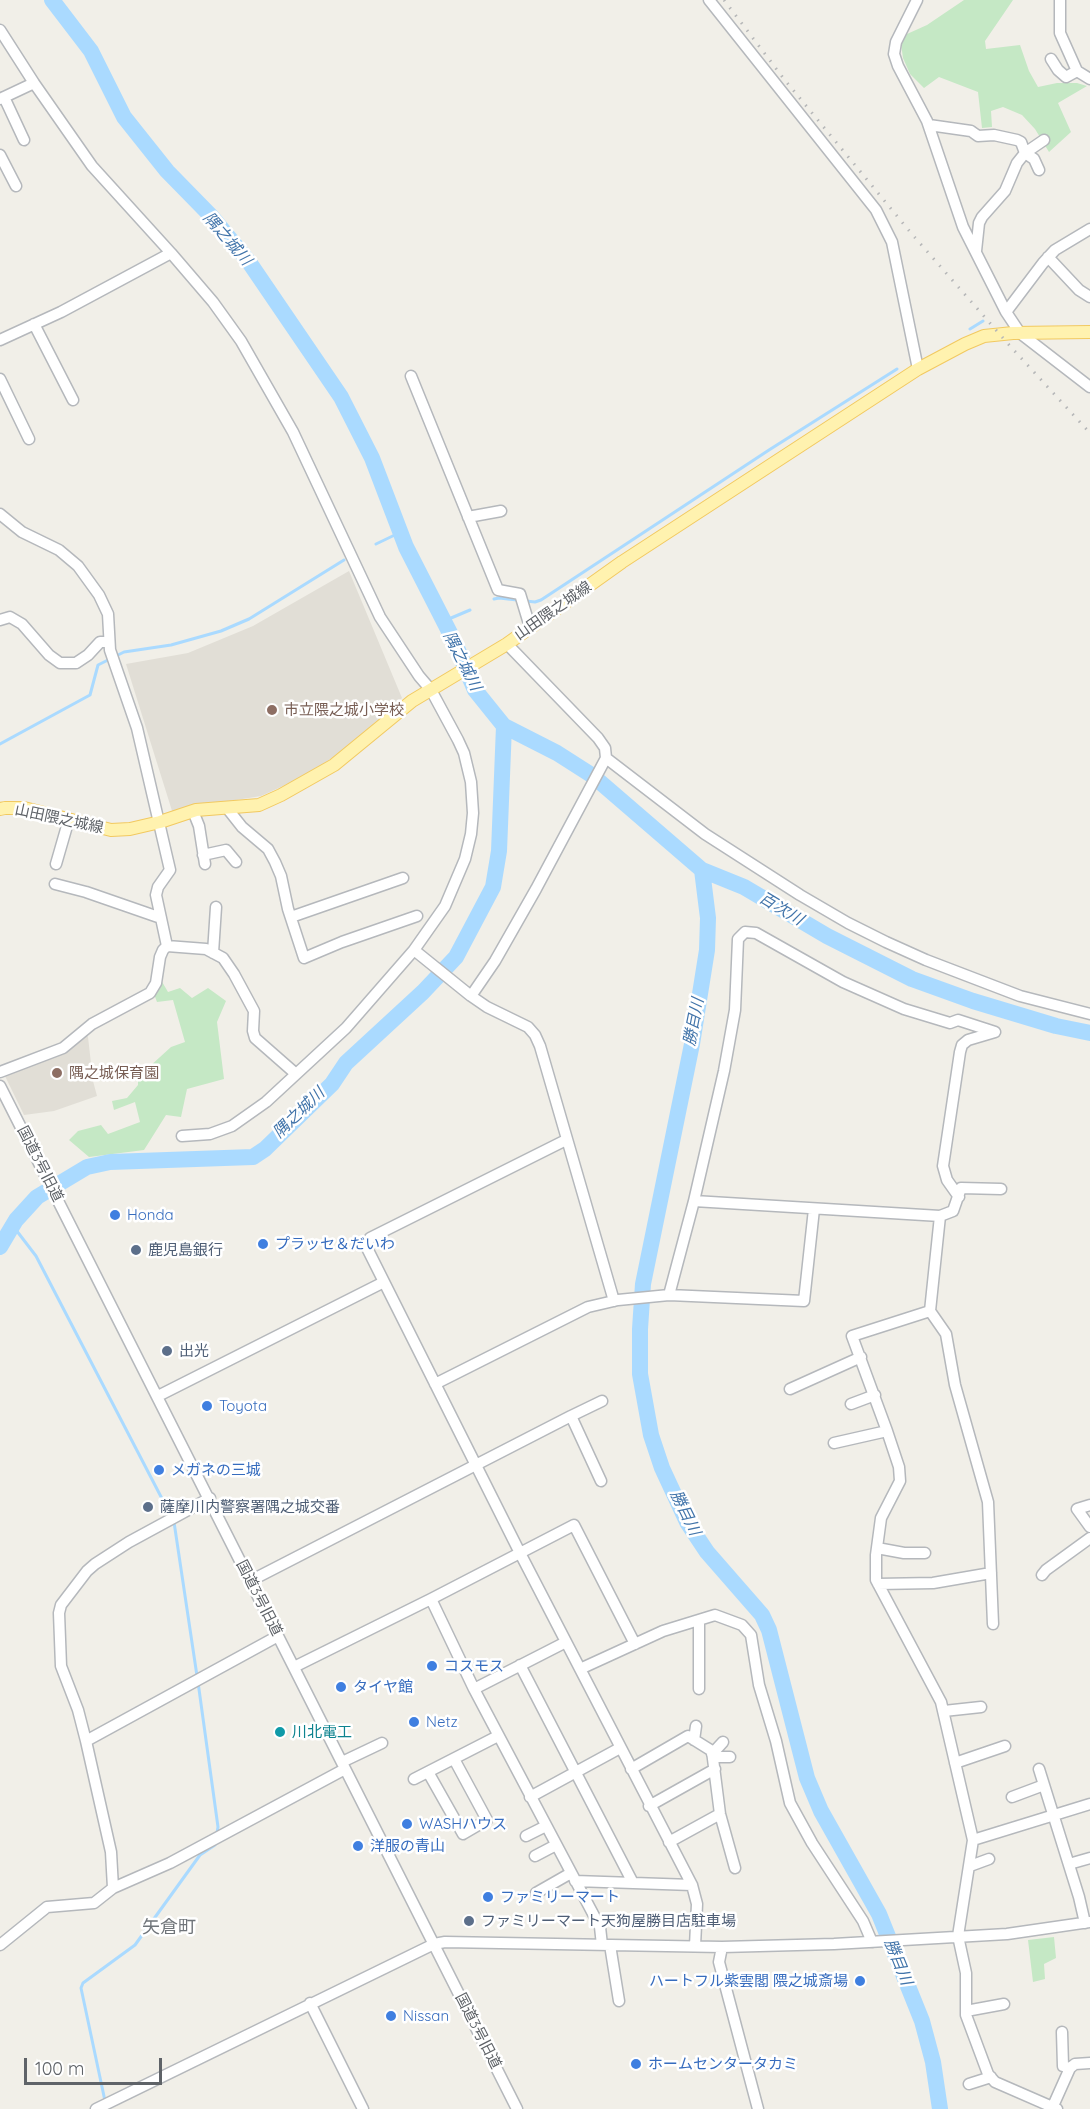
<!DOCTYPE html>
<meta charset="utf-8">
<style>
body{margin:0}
#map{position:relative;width:1090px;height:2109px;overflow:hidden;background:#f1efe8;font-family:Quicksand,sans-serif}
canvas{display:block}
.scale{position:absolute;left:24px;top:2058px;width:138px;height:27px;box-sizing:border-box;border:3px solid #5f6368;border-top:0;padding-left:8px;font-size:18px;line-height:21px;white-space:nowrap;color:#5f6368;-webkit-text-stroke:4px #fff;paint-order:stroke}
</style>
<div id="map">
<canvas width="1090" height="2109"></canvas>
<div class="scale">100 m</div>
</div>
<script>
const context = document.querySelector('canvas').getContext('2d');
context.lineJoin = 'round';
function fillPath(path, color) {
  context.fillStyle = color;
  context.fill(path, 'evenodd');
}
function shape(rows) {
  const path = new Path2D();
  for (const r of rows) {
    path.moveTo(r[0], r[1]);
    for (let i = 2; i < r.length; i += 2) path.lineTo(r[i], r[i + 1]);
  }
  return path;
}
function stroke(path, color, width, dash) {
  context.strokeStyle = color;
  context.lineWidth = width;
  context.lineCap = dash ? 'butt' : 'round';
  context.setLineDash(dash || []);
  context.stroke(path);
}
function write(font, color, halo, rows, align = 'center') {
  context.font = font + ' Quicksand,"Noto Sans JP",sans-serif';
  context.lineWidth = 5;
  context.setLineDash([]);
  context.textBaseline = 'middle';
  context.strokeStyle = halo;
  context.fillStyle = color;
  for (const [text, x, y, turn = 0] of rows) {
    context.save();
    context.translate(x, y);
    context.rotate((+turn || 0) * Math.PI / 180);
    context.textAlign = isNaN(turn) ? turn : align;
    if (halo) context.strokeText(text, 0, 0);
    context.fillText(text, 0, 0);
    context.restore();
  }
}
const education = shape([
 [349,571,402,698,362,738,305,776,261,796,193,807,173,814,126,664,188,653,253,626],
 [87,1035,88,1037,93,1081,97,1096,54,1111,24,1115,4,1074,66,1051]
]);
const green = shape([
 [964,0,1013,0,985,41,986,49,1020,45,1029,71,1038,87,1057,83,1077,83,1087,86,1058,103,1071,132,1049,152,1035,129,1022,115,1003,107,991,111,992,127,982,128,978,92,939,77,924,88,910,74,903,58,901,44,907,34,927,25],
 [161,980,168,992,180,988,192,998,208,988,226,1001,217,1022,224,1079,187,1089,181,1117,166,1115,144,1150,89,1157,69,1140,78,1131,101,1125,108,1134,140,1122,135,1102,114,1110,112,1101,127,1098,138,1085,138,1077,171,1047,185,1042,173,1000,157,1002,154,994,160,988],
 [1054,1937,1056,1958,1044,1964,1045,1979,1033,1982,1028,1940]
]);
const stream = shape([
 [970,329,983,321],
 [376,544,401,532],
 [494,599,499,598,535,602,541,600,769,450,897,369],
 [444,621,470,610],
 [0,744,90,695,98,665,124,652,171,645,221,631,249,619,344,560],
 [13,1226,36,1256,171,1516],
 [174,1522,197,1676],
 [198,1682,218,1827,217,1833],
 [105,2101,81,1988,83,1983,135,1945,200,1855,215,1845,215,1843]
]);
const river = shape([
 [504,726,557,753,593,776,702,870,744,887,827,936,912,979,973,1001,1056,1026,1090,1033],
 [702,870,708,918,707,950,692,1044,643,1284,640,1329,640,1374,651,1435,662,1468,687,1522,707,1552,762,1615,769,1630,807,1778,821,1811,879,1914,922,2021,933,2062,940,2109],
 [0,1247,16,1220,37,1197,87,1167,110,1162,253,1157,265,1149,332,1084,346,1063,423,992,456,957,493,887,499,851,504,726,475,690,454,641,406,547,372,458,341,397,249,262,212,217,167,171,124,117,91,51,52,0]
]);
const minor = shape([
 [709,0,876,210,892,242,918,369],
 [917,0,896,42,894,54,898,66,927,121,963,227,1006,312,1020,333,1090,387],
 [1060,0,1060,33,1077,71,1090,79],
 [0,30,34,83,92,166,171,253,213,302,241,341,293,432,380,617,419,676,431,690,458,740,464,753,471,782,473,813,471,834,465,859,445,906,414,950,471,996,487,1007,528,1027,535,1035,540,1046,614,1301],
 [1051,59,1058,70,1066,77,1077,71],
 [4,97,24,140],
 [0,99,34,83],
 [929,125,971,131,978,136,994,135,1017,140,1021,142,1025,153,1034,159,1039,170],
 [0,155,16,186],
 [976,251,979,223,982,217,1005,191,1017,163,1025,153,1044,140],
 [1048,257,1079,290,1090,297],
 [1006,312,1043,263,1055,250,1090,229],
 [34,324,73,400],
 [0,340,61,312,171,253],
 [411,376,498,590,520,594,530,627],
 [0,379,29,439],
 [0,514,22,532,59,550,78,566,99,595,108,614,110,650,137,728,170,870,158,887,156,895,167,946,163,950,160,957,156,983,150,993,92,1024,63,1048,0,1072],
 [468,517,501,511],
 [0,620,10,617,22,624,49,655,60,663,76,663,88,655,100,642,109,642],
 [606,758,705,834,800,895,848,923,886,942,926,960,1020,996,1090,1014],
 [227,808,242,827,268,849,275,862,281,876,288,909,304,958,342,942,417,916],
 [193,811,199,826,205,864],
 [203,855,226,850,236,862],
 [56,864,69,819],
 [55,884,86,892,161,918],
 [291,917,403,878],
 [167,946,206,949,223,958,234,974,254,1011,253,1031,255,1038,296,1074],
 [213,953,216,907],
 [471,996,495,961,536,889,606,758,605,748,598,738,507,644],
 [0,1086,517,2109],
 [182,1136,210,1134,232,1126,266,1102,346,1028,414,950],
 [566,1140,370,1238,366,1246,520,1553,692,1885,697,1904,695,1946],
 [694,1201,724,1071,735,1010,738,939,745,932,756,933,843,982,904,1009,950,1023,958,1020,995,1032,968,1040,962,1045,960,1052,943,1166,947,1180,959,1197],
 [940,1216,930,1311,946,1334,955,1385,988,1502,993,1624],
 [669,1295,804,1301,814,1209],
 [930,1311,852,1336,887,1431,899,1467,900,1481,881,1518,876,1555,876,1580,941,1702,973,1840,958,1936,966,1973,966,2015,988,2074,995,2082,1057,2109],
 [435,1384,588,1307,618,1300,669,1295,694,1201,940,1216,953,1211,961,1188,1001,1189],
 [790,1389,861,1357],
 [158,1396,384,1282],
 [851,1404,875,1395],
 [571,1416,602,1401],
 [834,1443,887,1431],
 [1090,1505,1077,1509,1090,1527],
 [877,1548,904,1553,925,1553],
 [1042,1575,1046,1570,1090,1538],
 [250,1581,571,1416,601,1481],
 [878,1584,933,1583,991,1573],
 [431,1599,474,1689,600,1927,602,1945],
 [699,1620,699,1689],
 [520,1665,632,1881],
 [294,1667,431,1599,574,1525,635,1644],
 [580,1669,663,1631,715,1615,742,1625,751,1635,759,1685,776,1741,790,1803,812,1843,863,1921,872,1942],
 [474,1689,566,1642],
 [944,1711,981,1707],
 [694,1740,696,1726],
 [86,1741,278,1636],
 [712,1754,723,1742],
 [713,1757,730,1757],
 [342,1762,382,1743],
 [955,1763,1005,1746],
 [631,1769,688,1736,712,1751,720,1814,735,1868],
 [1039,1769,1079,1897,1085,1923],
 [428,1772,463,1834,487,1820,454,1759],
 [414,1779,498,1736],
 [530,1797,620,1748],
 [1012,1797,1044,1785],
 [649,1806,715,1769],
 [526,1836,546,1826],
 [973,1840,1090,1804],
 [669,1842,720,1814],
 [535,1856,556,1845],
 [1069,1864,1090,1858],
 [970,1866,989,1859],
 [575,1881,692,1885],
 [113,1888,111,1852,86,1741,78,1710,61,1666,59,1613,61,1605,87,1571,95,1564,129,1542,210,1498],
 [536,1893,571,1873],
 [0,1945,47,1907,94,1903,113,1888,170,1863,345,1769],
 [610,1945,619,2001],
 [722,1947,719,1962,758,2109],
 [310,2003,363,2109],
 [966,2011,1004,2004],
 [1062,2032,1063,2066,1070,2068],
 [969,2084,991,2077],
 [1053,2106,1070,2068,1075,2064,1090,2063],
 [96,2109,434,1944,445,1942,722,1947,834,1944,1007,1934,1090,1922]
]);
const major = shape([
 [0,809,5,808,24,808,111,830,130,829,160,822,196,810,259,805,281,795,334,765,412,701,507,644,622,562,918,369,965,344,984,336,1013,333,1090,332]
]);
const rail = shape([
 [724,0,784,79,911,233,1010,346,1090,433]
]);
const markers = [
 [272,710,6,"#8d6e63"],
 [57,1073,6,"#8d6e63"],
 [115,1215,6,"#3f7fe0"],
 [263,1244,6,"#3f7fe0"],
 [136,1250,6,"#5c6f8a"],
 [167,1351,6,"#5c6f8a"],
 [207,1406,6,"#3f7fe0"],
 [159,1470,6,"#3f7fe0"],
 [148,1507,6,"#5c6f8a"],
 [432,1666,6,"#3f7fe0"],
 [341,1687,6,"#3f7fe0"],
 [414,1722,6,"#3f7fe0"],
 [280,1732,6,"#0f9aa8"],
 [407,1824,6,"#3f7fe0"],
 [358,1846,6,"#3f7fe0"],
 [488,1897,6,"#3f7fe0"],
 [469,1921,6,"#5c6f8a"],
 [860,1981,6,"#3f7fe0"],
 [391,2016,6,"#3f7fe0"],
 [636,2064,6,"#3f7fe0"]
];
const streetNames = [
 ["山田隈之城線",553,611,-35],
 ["山田隈之城線",59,819,12],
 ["国道3号旧道",40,1164,63],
 ["国道3号旧道",259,1598,63],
 ["国道3号旧道",478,2031,63]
];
const educationNames = [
 ["市立隈之城小学校",284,710],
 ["隅之城保育園",69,1073]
];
const shopNames = [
 ["Honda",127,1215],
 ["プラッセ＆だいわ",275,1244],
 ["Toyota",219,1406],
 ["メガネの三城",171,1470],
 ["コスモス",444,1666],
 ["タイヤ館",353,1687],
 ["Netz",426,1722],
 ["WASHハウス",419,1824],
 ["洋服の青山",370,1846],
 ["ファミリーマート",500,1897],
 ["ハートフル紫雲閣 隈之城斎場",848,1981,"right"],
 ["Nissan",403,2016],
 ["ホームセンタータカミ",648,2064]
];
const serviceNames = [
 ["鹿児島銀行",148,1250],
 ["出光",179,1351],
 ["薩摩川内警察署隅之城交番",160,1507],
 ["ファミリーマート天狗屋勝目店駐車場",481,1921]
];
const cultureNames = [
 ["川北電工",292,1732]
];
const waterNames = [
 ["隅之城川",227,239,49],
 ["隅之城川",462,661,63],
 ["百次川",781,909,31],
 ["勝目川",694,1022,-79],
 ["隅之城川",299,1113,-44],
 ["勝目川",685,1513,64],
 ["勝目川",898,1962,68]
];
const quarterNames = [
 ["矢倉町",169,1928]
];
fillPath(education, '#e1ded6');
fillPath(green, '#c5e8c5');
stroke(stream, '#aadaff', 3);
stroke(river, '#aadaff', 16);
stroke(minor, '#b5b8bc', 13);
stroke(major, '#f2c960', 14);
stroke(minor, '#fff', 10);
stroke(major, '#fff2af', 12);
stroke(rail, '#b6b7b8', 3, [1.5, 8]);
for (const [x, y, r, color] of markers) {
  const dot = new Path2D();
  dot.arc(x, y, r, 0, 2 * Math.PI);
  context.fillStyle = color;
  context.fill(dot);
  stroke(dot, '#fff', 2);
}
write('15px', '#5f6368', '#fff', streetNames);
write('15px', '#785e54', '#fff', educationNames, 'left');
write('15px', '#366cbe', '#fff', shopNames, 'left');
write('15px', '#4e5e75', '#fff', serviceNames, 'left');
write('15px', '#0d838f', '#fff', cultureNames, 'left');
write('italic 16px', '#4174aa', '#fff', waterNames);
write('18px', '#70757a', '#fff', quarterNames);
</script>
